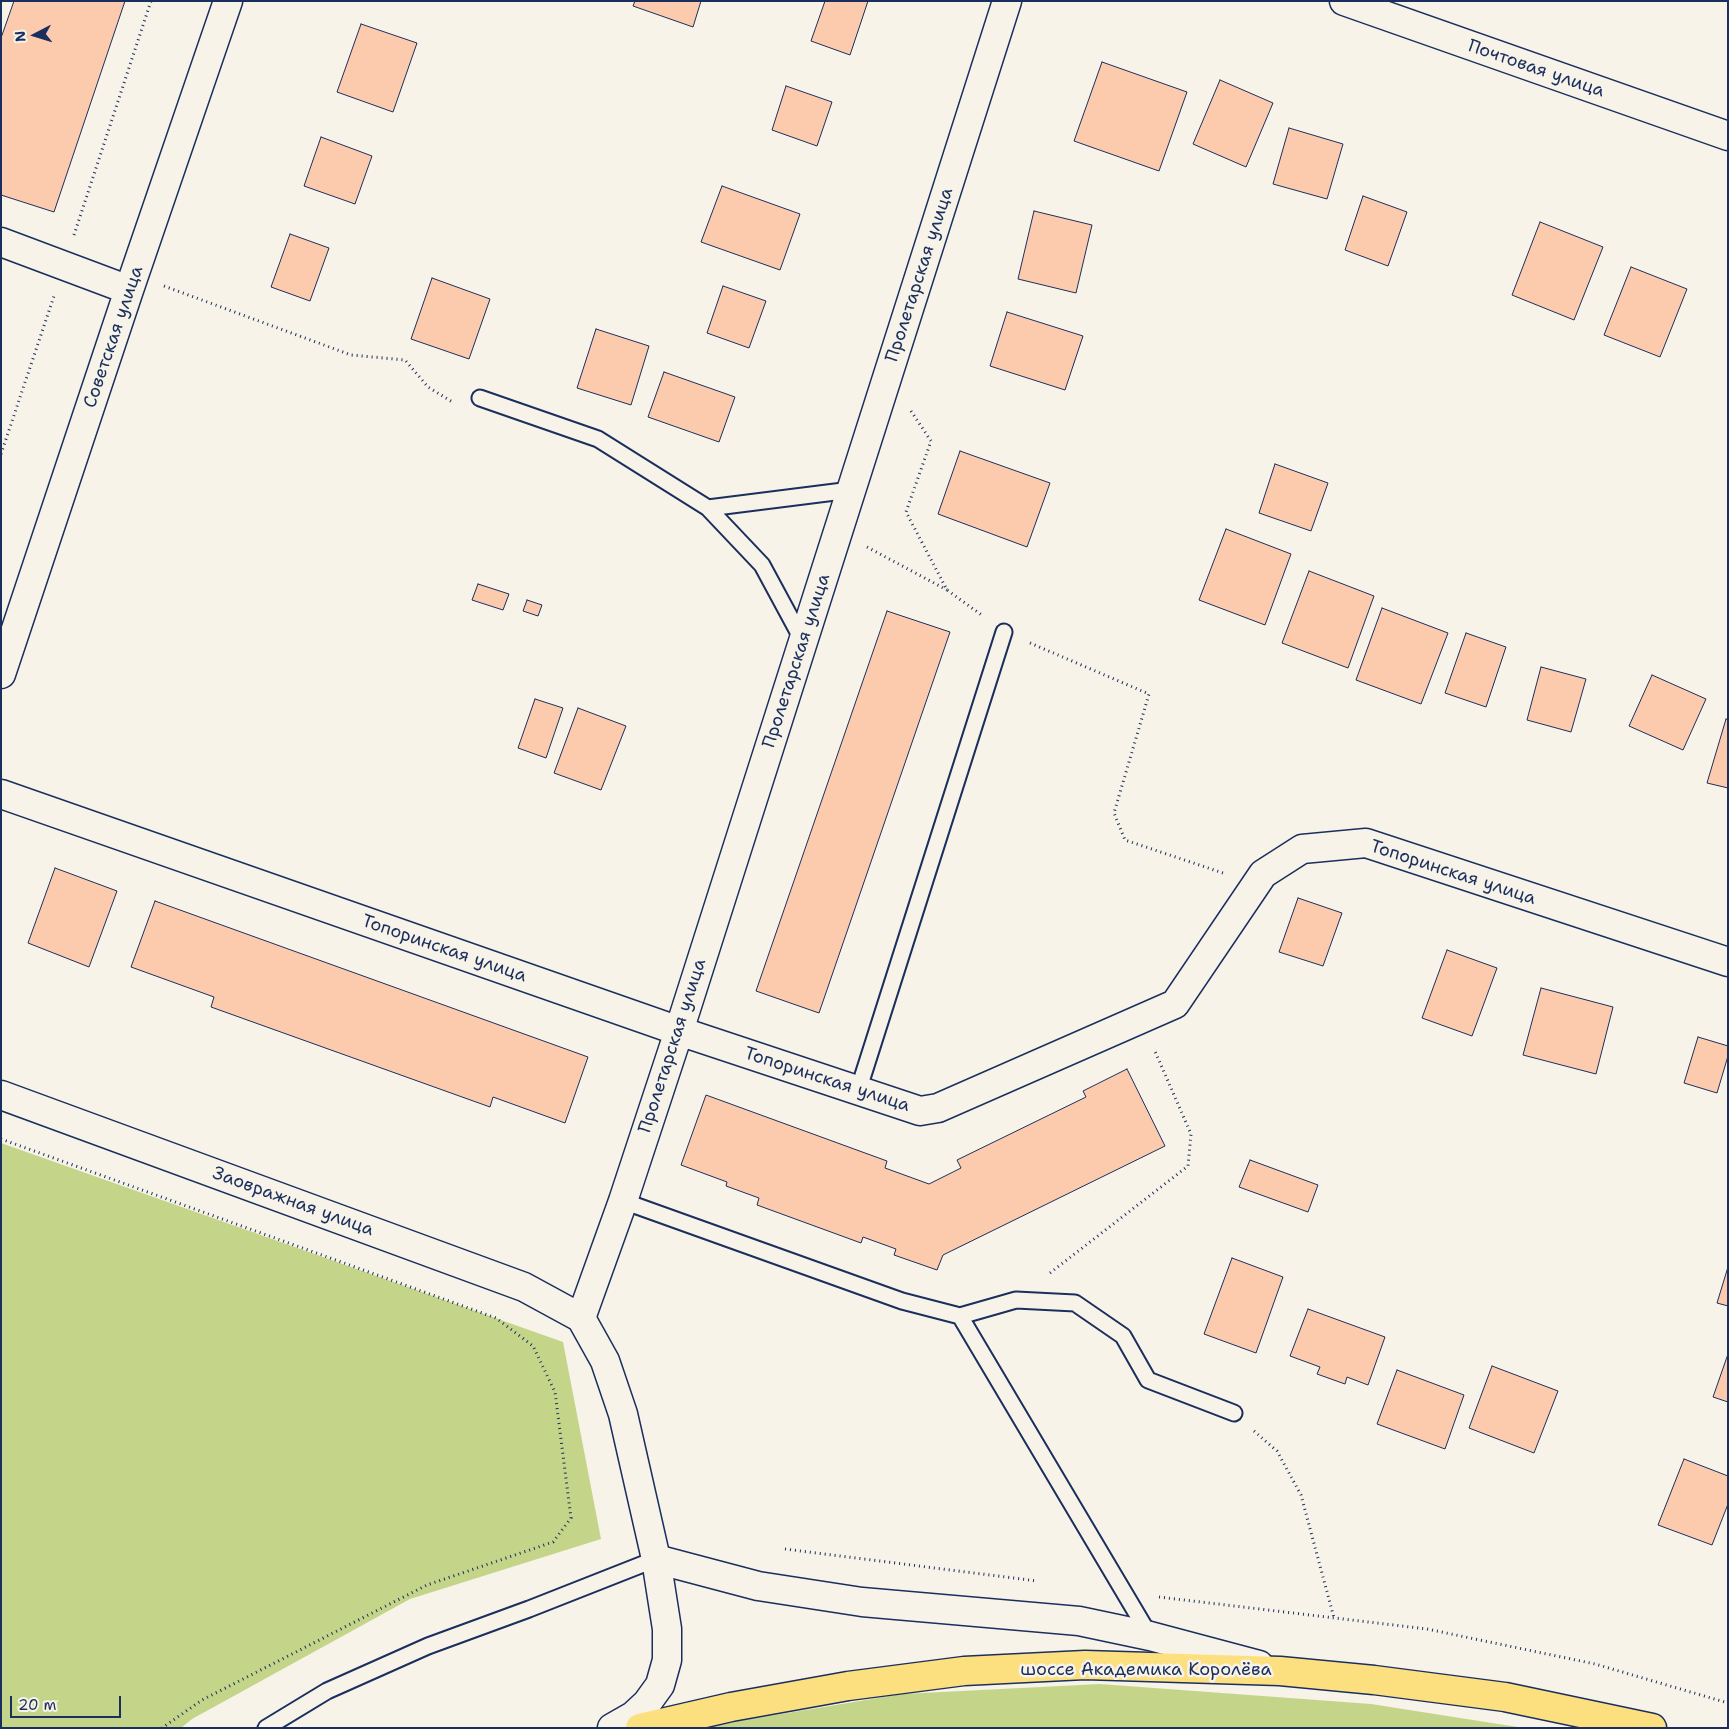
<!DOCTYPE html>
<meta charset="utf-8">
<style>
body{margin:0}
#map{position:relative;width:1729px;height:1729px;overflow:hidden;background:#f7f3e8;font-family:"Shantell Sans",sans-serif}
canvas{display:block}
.frame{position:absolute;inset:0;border:2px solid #1b2f5e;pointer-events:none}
.north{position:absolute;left:10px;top:10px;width:50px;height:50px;-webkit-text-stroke:4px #f7f3e8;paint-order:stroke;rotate:265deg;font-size:14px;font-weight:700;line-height:20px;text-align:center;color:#1b2f5e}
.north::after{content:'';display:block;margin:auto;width:18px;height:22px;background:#1b2f5e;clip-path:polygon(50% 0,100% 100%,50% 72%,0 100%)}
.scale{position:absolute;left:10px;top:1696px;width:111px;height:22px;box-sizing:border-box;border:2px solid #1b2f5e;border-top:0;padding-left:6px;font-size:15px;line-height:18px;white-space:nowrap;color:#1b2f5e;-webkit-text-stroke:4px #f7f3e8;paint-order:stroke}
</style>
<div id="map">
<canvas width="1729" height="1729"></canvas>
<div class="frame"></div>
<div class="north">N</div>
<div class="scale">20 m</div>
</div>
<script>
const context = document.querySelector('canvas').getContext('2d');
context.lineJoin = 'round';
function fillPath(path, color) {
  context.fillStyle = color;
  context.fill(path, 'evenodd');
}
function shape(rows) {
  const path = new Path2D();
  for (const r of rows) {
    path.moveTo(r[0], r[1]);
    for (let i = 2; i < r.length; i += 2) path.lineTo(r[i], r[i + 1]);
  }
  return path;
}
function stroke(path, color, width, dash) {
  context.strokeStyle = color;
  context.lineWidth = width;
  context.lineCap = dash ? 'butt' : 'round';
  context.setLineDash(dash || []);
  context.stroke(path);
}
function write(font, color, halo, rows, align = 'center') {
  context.font = font + ' "Shantell Sans",sans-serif';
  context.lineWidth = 5;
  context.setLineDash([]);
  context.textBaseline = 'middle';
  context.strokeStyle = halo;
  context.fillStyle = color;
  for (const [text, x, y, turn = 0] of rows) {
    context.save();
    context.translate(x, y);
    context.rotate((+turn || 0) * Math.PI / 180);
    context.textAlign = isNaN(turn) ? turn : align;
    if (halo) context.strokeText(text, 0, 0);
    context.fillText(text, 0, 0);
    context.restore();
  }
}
const green = shape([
 [1,1143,563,1342,601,1539,410,1599,192,1719,181,1728,1,1728],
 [1100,1684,1371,1704,1524,1728,708,1728,721,1724,902,1694]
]);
const building = shape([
 [14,1,125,1,54,212,1,195,1,38,14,1],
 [635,1,701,1,693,27,633,6,635,1],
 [825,1,868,1,850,55,811,41,825,1],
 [361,24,417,43,393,112,337,92,361,24],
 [1102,62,1187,92,1159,171,1074,141,1102,62],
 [1220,80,1273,103,1246,167,1193,144,1220,80],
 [786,86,832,102,817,146,772,130,786,86],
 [1289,128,1343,144,1327,199,1273,184,1289,128],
 [321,137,372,156,355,204,304,186,321,137],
 [722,186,800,214,780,270,701,242,722,186],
 [1363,196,1407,212,1388,266,1345,250,1363,196],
 [1034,211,1092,225,1076,293,1018,279,1034,211],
 [1540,222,1603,247,1574,320,1512,295,1540,222],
 [290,234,329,248,310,301,271,287,290,234],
 [1631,267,1687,289,1660,357,1604,335,1631,267],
 [432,278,490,299,469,359,411,339,432,278],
 [723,286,766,301,749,348,707,333,723,286],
 [1007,312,1083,336,1065,390,990,366,1007,312],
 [596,329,649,346,631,405,577,388,596,329],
 [664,372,735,397,719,442,648,417,664,372],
 [960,451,1050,483,1027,547,938,514,960,451],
 [1275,464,1328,483,1311,531,1259,513,1275,464],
 [1226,529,1291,554,1265,625,1199,600,1226,529],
 [1309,571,1374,596,1348,668,1282,643,1309,571],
 [478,584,509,594,503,610,472,600,478,584],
 [527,600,542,605,538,616,523,611,527,600],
 [1382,608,1448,633,1421,704,1356,680,1382,608],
 [887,611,950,632,819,1013,756,991,887,611],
 [1466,633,1506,647,1486,707,1445,693,1466,633],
 [1541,667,1586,679,1571,732,1527,720,1541,667],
 [1652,675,1706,699,1683,750,1629,726,1652,675],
 [535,699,563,708,546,758,518,748,535,699],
 [578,708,626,726,601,790,554,773,578,708],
 [1726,719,1728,720,1728,788,1707,783,1726,719],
 [55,868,117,891,89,967,28,943,55,868],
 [1298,898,1342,913,1323,966,1279,952,1298,898],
 [155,901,588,1057,565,1123,493,1097,490,1107,211,1007,214,997,131,967,155,901],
 [1447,950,1497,968,1472,1036,1422,1018,1447,950],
 [1541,988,1613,1007,1596,1074,1523,1055,1541,988],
 [1698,1037,1728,1046,1728,1056,1717,1093,1684,1083,1698,1037],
 [1127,1069,1165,1146,943,1255,937,1270,894,1255,896,1249,863,1237,861,1243,757,1205,759,1198,726,1186,727,1182,681,1165,706,1095,887,1161,885,1168,929,1184,961,1168,957,1160,1086,1097,1083,1091,1127,1069],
 [1250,1160,1318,1185,1308,1212,1239,1187,1250,1160],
 [1232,1258,1283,1277,1256,1353,1204,1334,1232,1258],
 [1728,1267,1728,1306,1717,1303,1728,1267],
 [1308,1309,1385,1337,1368,1385,1347,1377,1345,1384,1317,1374,1320,1367,1290,1356,1308,1309],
 [1728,1354,1728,1402,1713,1397,1728,1354],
 [1492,1366,1558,1391,1534,1453,1469,1428,1492,1366],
 [1397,1370,1464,1395,1445,1449,1377,1424,1397,1370],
 [1684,1459,1728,1476,1728,1504,1712,1545,1658,1525,1684,1459]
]);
const path = shape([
 [74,235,151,1],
 [164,286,351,355,405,360,428,387,454,403],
 [911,411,931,441,906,512,947,590,983,616],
 [1,454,54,296],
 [867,547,947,590],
 [1030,643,1149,694,1114,813,1125,840,1223,873],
 [1,1139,496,1318,533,1346,555,1392,571,1518,553,1542,427,1585,202,1700,162,1728],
 [1050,1273,1188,1166,1191,1134,1154,1049],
 [1254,1431,1277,1451,1301,1495,1334,1618],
 [785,1549,1037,1581],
 [1159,1597,1427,1629,1595,1664,1728,1703]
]);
const service = shape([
 [480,398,598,439,708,508],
 [803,641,762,565,708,508,851,490],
 [858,1091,1004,632],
 [623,1201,902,1301,960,1316,1016,1300,1075,1303,1123,1336,1148,1380,1234,1413],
 [960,1316,1150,1636],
 [266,1728,327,1691,428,1646,529,1609,656,1559]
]);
const minor = shape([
 [1344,1,1728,136],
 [1,242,129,290],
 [1,674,129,290,228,1],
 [1,794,679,1031,920,1111,938,1108,1175,1004,1263,874,1302,849,1366,843,1728,962]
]);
const tertiary = shape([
 [581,1318,623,1201,679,1031,1007,1]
]);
const secondary = shape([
 [1,1095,524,1287,581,1318,605,1361,623,1414,656,1559,667,1629,667,1660,660,1685,647,1703,633,1716,612,1728],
 [656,1559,758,1586,862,1602,1079,1621,1150,1636,1259,1665]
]);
const trunk = shape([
 [640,1728,731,1707,848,1686,964,1671,1085,1665,1280,1671,1374,1680,1505,1697,1652,1728]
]);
const streetNames = [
 ["Почтовая улица",1536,69,19],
 ["Пролетарская улица",920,275,-72],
 ["Советская улица",114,337,-71],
 ["Пролетарская улица",797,661,-72],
 ["Топоринская улица",1453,873,18],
 ["Топоринская улица",444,949,19],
 ["Пролетарская улица",673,1046,-72],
 ["Топоринская улица",827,1080,18],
 ["Заовражная улица",293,1202,20],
 ["шоссе Академика Королёва",1146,1670]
];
fillPath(green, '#c4d58a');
fillPath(building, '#fccaac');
stroke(building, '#1b2f5e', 1);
stroke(service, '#1b2f5e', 19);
stroke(minor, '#1b2f5e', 31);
stroke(tertiary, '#1b2f5e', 31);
stroke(secondary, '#1b2f5e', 31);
stroke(trunk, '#1b2f5e', 31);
stroke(path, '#1b2f5e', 3, [1, 4]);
stroke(service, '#f7f3e8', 15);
stroke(minor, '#f7f3e8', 28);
stroke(tertiary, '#f7f3e8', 28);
stroke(secondary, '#f7f3e8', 28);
stroke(trunk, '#fce080', 28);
write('18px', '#1b2f5e', '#f7f3e8', streetNames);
</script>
